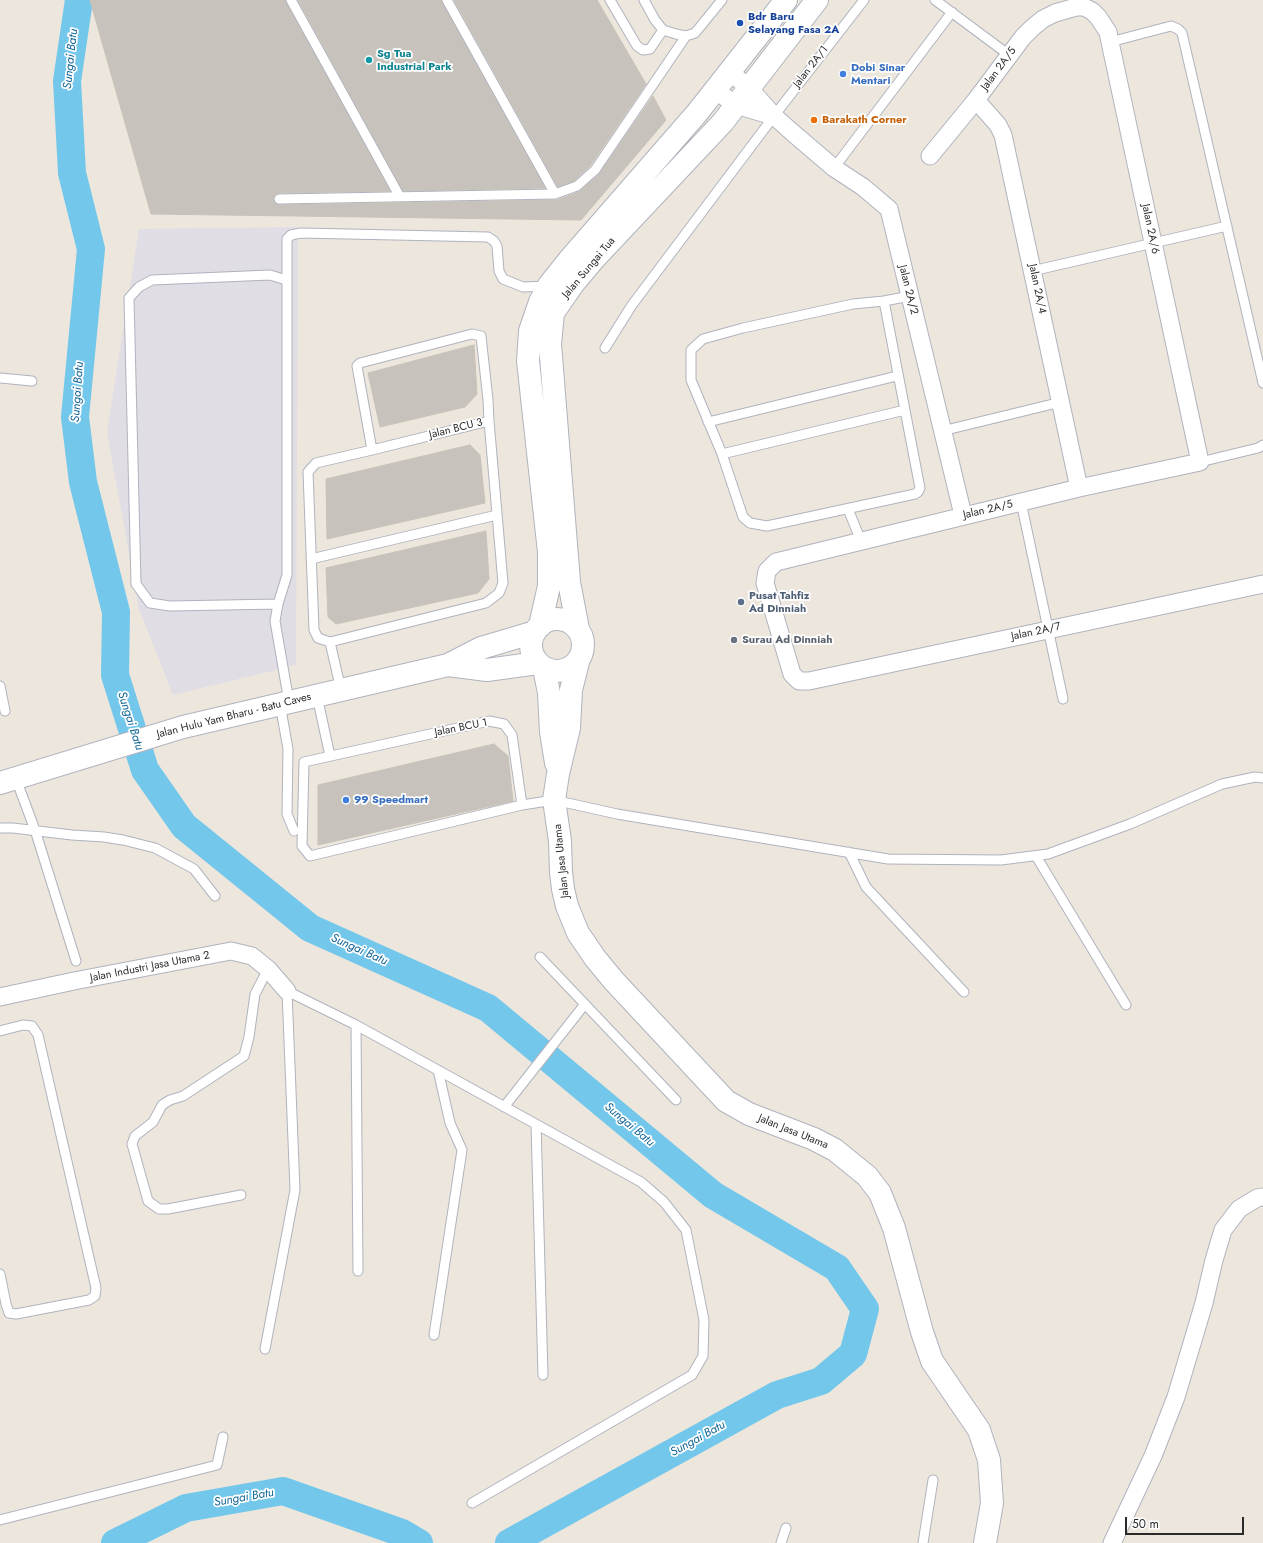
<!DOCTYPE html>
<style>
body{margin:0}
#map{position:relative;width:1263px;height:1543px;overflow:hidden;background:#ece6dd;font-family:Jost,sans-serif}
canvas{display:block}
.scale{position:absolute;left:1125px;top:1517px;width:119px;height:18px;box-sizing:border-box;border:2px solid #2a2a2a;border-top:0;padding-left:5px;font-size:12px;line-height:14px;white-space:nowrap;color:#2a2a2a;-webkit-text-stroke:3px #fff;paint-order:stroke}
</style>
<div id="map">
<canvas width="1263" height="1543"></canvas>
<div class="scale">50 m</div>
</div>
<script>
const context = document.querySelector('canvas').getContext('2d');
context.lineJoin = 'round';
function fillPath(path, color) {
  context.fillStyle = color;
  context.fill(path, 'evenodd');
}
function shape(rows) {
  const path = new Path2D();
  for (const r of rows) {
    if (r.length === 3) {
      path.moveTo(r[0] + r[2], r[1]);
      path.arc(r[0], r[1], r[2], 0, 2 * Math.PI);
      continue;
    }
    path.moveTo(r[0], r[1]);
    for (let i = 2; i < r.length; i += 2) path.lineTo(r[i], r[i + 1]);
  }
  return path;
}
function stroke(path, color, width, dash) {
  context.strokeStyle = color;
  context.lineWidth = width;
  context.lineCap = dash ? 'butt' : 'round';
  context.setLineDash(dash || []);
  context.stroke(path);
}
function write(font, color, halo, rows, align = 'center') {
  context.font = font + ' Jost,sans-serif';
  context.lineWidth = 3.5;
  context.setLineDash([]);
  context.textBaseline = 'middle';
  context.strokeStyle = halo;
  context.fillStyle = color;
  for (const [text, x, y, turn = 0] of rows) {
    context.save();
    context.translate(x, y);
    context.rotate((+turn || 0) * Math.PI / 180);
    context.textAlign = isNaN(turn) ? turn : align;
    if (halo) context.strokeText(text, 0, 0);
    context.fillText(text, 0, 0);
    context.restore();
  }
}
const industrial = shape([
 [298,227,296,665,173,695,139,609,107,432,139,229]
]);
const river = shape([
 [79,0,67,81,72,173,91,249,75,417,83,482,116,612,115,675,145,770,184,826,310,928,488,1008,713,1195,837,1268,865,1309,853,1354,821,1381,777,1395,509,1543],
 [115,1543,186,1508,283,1491,402,1533,419,1543]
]);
const building = shape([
 [90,0,285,0,390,191,279,193,276,194,273,199,274,202,279,205,557,200,579,192,599,174,653,96,666,120,581,220,151,214,90,0],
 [298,0,441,0,545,188,403,191,298,0],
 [454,0,597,0,646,84,590,166,574,181,558,187,454,0],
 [474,345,477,394,465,407,380,427,368,373,474,345],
 [470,445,480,455,485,503,327,539,326,479,470,445],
 [486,531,489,579,478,593,336,624,328,617,326,568,486,531],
 [494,744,508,756,513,801,318,845,318,785,494,744]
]);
const lane = shape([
 [291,0,400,197],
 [447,0,555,194],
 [610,0,637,46,643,50,650,49,663,30],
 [644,0,655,20,663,30,676,34,686,36,695,33,722,0],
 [935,0,1009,55],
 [1110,42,1171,26,1178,29,1182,33,1263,383],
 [834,168,952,12],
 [279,199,555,194,577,186,595,170,686,36],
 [1032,271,1227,226],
 [884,301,920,488,918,492,915,494,767,526,750,523,743,517,722,454,691,380,691,350,703,339,743,328,853,304,884,301,910,296],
 [605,348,632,305,774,116,864,0],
 [0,378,32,381],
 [708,422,897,376],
 [942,431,1061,402],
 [372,450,357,366,360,363,472,334,481,336,488,400,489,421,503,583,499,593,486,603,330,642,318,638,314,630,308,472,316,463,372,450,489,421],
 [722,454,905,410],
 [1200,462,1258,448,1263,445],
 [1021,502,1063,699],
 [848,509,861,541],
 [311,559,497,515],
 [278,604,170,606,150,603,136,584,129,298,139,287,152,280,270,275,286,280],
 [330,642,341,690],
 [0,686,5,711],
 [317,696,330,756],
 [289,702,275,621,278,604,287,575,287,239,291,235,301,233,488,237,494,241,497,246,499,271,503,279,523,287,547,286],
 [280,704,288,749,287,814,294,831],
 [16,779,35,830,76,961],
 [522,805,310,856,302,846,304,762,489,721,504,724,512,735,522,805,554,800,617,814,888,859,1001,860,1048,854,1130,824,1222,784,1255,777,1263,778],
 [0,828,13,828,72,835,104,837,123,840,155,848,194,869,215,896],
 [849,852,866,887,964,992],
 [1036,856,1126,1005],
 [540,957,676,1100],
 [356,1025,358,1271],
 [0,1031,23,1025,32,1026,38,1035,96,1288,95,1296,89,1300,16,1314,9,1313,6,1304,0,1274],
 [504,1107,585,1004],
 [536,1124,543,1375],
 [241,1195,168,1209,159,1209,148,1201,132,1144,135,1136,153,1122,162,1105,170,1100,183,1096,244,1056,249,1037,255,994,268,969],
 [434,1335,462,1150,450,1123,438,1070],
 [265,1349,295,1190,287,991,356,1025,641,1182,664,1202,686,1230,704,1320,703,1356,692,1375,472,1503],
 [0,1520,217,1465,223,1437],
 [781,1543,786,1528],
 [923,1543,933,1480]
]);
const street = shape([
 [730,72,749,88,774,116,793,133,834,168,863,187,889,209,963,515],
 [715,90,736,105,773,116],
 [976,100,998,125,1003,135,1079,488],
 [930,156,976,100,1023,37,1032,28,1043,19,1055,13,1076,7,1084,7,1092,11,1098,17,1108,32,1110,42,1200,462,1079,488,776,562,767,571,765,583,792,674,799,681,809,681,1263,584],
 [0,997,74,981,231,951,252,956,268,969,287,991],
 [1112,1543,1153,1456,1176,1397,1204,1303,1214,1260,1223,1230,1239,1209,1257,1198,1263,1197]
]);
const secondary = shape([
 [557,645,26],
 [540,626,549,586,549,552,528,361,530,331,540,302,549,285,569,260,697,113,786,0],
 [578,629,569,582,550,344,553,313,573,284,594,259,723,122,817,0],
 [578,662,571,690,569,728,558,774,554,800,560,841,561,872,563,889,567,906,578,933,595,958,614,981,726,1101,749,1114,814,1139,835,1150,867,1176,880,1193,894,1228,922,1332,932,1361,979,1430,989,1460,992,1503,985,1543],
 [448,665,487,670,538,663],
 [544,668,549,693,551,732,556,763],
 [0,783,183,727,448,665,481,648,535,632]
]);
const markers = [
 [740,23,4,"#1a4fb4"],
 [369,60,4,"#0f9aa8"],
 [843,74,4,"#3f7fe0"],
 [814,120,4,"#e8710a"],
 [741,602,4,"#5c6f8a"],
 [734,640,4,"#6b7280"],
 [346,800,4,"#3f7fe0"]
];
const transitNames = [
 ["Bdr Baru",748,17],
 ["Selayang Fasa 2A",748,30]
];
const cultureNames = [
 ["Sg Tua",377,54],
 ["Industrial Park",377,67]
];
const streetNames = [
 ["Jalan 2A/1",811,67,-52],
 ["Jalan 2A/5",999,69,-53],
 ["Jalan 2A/6",1150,229,78],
 ["Jalan Sungai Tua",589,268,-50],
 ["Jalan 2A/4",1037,289,78],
 ["Jalan 2A/2",908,290,76],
 ["Jalan BCU 3",456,429,-14],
 ["Jalan 2A/5",988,510,-13],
 ["Jalan 2A/7",1036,632,-12],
 ["Jalan Hulu Yam Bharu - Batu Caves",234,716,-14],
 ["Jalan BCU 1",461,728,-11],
 ["Jalan Jasa Utama",562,861,-96],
 ["Jalan Industri Jasa Utama 2",150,967,-11],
 ["Jalan Jasa Utama",793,1132,22]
];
const shopNames = [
 ["Dobi Sinar",851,68],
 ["Mentari",851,81],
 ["99 Speedmart",354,800]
];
const foodNames = [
 ["Barakath Corner",822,120]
];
const serviceNames = [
 ["Pusat Tahfiz",749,596],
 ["Ad Dinniah",749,609]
];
const worshipNames = [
 ["Surau Ad Dinniah",742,640]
];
const waterNames = [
 ["Sungai Batu",71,59,-84],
 ["Sungai Batu",78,392,-86],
 ["Sungai Batu",130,721,72],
 ["Sungai Batu",359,950,24],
 ["Sungai Batu",629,1125,40],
 ["Sungai Batu",698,1439,-29],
 ["Sungai Batu",244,1498,-10]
];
fillPath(industrial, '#e0dde5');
stroke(river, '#73c7eb', 28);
fillPath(building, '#c7c3bc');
stroke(building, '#c7c2b7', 1);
stroke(lane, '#b0b3be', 11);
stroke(street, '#b0b3be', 19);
stroke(secondary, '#b0b3be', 24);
stroke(lane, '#fff', 9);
stroke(street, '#fff', 17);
stroke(secondary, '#fff', 22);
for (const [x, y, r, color] of markers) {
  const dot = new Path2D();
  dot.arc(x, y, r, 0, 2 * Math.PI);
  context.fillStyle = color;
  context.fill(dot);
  stroke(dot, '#fff', 1.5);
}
write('bold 11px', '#164399', '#fff', transitNames, 'left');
write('bold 11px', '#0d838f', '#fff', cultureNames, 'left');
write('11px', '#2a2a2a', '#fff', streetNames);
write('bold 11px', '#366cbe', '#fff', shopNames, 'left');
write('bold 11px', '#c56008', '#fff', foodNames, 'left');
write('bold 11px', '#4e5e75', '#fff', serviceNames, 'left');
write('bold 11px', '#5b616d', '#fff', worshipNames, 'left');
write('italic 12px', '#126597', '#fff', waterNames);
</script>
